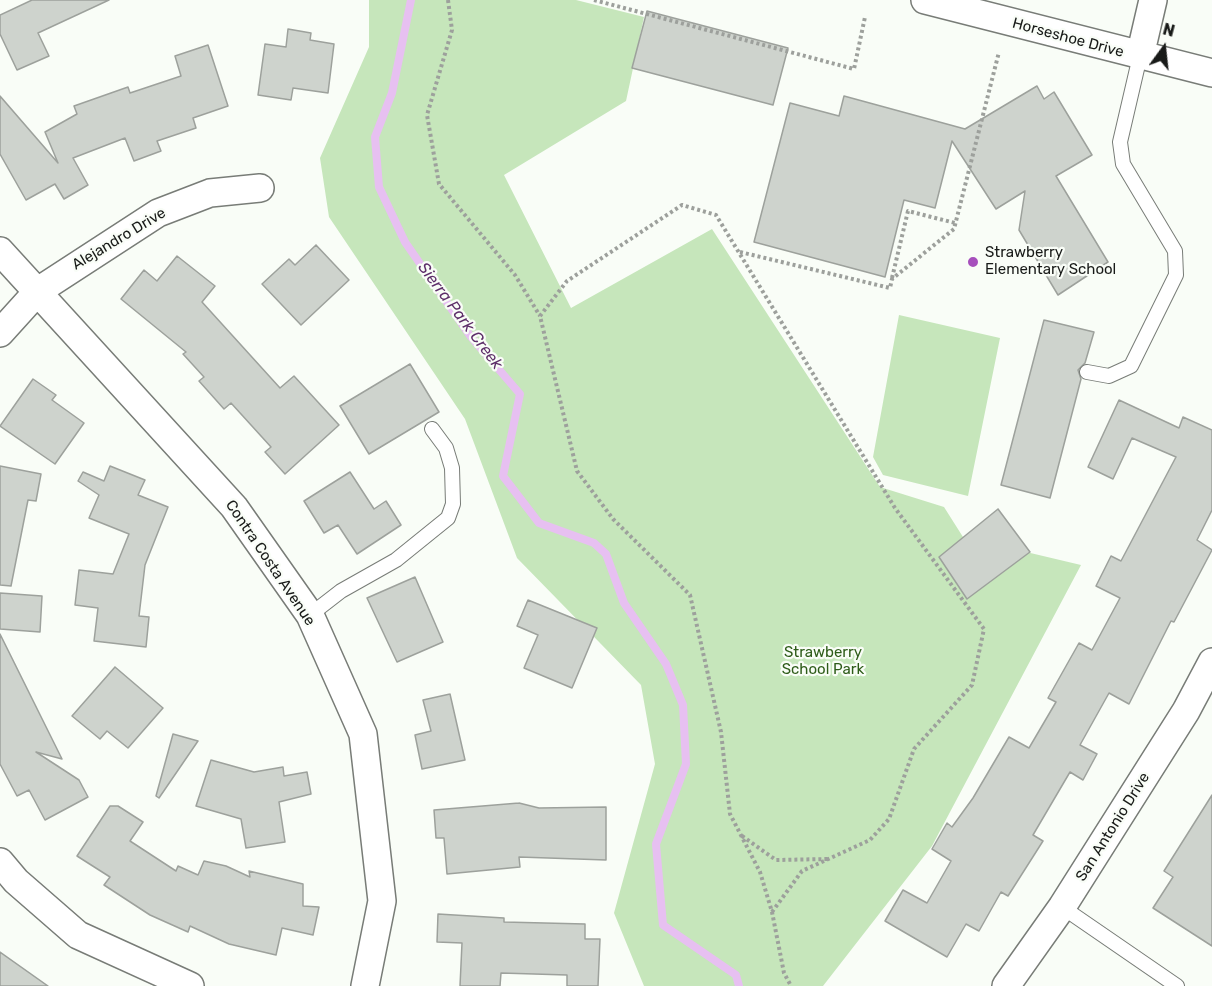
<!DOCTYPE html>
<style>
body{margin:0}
#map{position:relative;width:1212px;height:986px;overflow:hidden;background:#f9fdf7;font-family:Rubik,sans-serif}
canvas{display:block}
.north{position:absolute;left:1134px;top:18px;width:60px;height:60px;-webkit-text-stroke:4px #f9fdf7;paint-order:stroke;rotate:15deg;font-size:16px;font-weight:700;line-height:24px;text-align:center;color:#181a18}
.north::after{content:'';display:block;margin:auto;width:21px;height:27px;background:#181a18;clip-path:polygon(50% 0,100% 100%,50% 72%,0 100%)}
</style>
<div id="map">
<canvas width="1212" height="986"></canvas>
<div class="north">N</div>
</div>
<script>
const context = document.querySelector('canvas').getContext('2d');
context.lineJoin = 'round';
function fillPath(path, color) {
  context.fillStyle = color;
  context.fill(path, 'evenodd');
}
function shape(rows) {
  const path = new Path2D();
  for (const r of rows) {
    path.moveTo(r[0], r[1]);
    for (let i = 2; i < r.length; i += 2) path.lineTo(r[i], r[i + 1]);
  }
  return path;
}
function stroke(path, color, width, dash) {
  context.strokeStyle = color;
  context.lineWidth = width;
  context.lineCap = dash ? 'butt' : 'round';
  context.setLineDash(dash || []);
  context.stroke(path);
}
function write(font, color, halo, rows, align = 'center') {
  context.font = font + ' Rubik,sans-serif';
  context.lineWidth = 4.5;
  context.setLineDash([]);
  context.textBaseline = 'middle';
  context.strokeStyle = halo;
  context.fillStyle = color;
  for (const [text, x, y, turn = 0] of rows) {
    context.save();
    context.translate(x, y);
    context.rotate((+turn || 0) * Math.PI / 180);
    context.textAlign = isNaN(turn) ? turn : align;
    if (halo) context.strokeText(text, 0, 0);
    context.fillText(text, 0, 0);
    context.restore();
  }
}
const green = shape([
 [369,0,576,0,644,17,626,101,504,175,571,308,712,229,880,487,944,507,963,537,1081,565,932,846,823,986,644,986,614,913,655,764,641,685,517,558,465,419,329,217,320,158,369,47],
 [899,315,1000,338,968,496,883,475,873,457]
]);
const stream = shape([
 [411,0,392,93,375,137,379,187,405,242,471,337,520,394,503,476,539,523,594,543,606,554,624,603,666,664,683,705,686,764,656,844,663,925,736,975,739,986]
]);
const building = shape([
 [32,0,109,0,38,33,49,56,17,70,0,34,0,15,32,0],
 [647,11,788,48,773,105,632,68,647,11],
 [288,29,311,33,310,40,334,44,328,93,293,88,291,100,258,95,265,44,286,47,288,29],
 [208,45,228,106,193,118,196,128,157,141,161,151,134,161,125,138,73,158,88,185,64,199,55,184,26,200,0,154,0,96,58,163,45,132,77,114,74,106,128,87,130,93,181,76,175,56,208,45],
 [1037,86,1044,99,1054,92,1092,155,1056,176,1108,262,1058,295,1019,230,1025,191,996,209,952,141,935,208,904,200,885,277,754,242,790,103,839,116,844,96,965,129,1037,86],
 [316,245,349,280,301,325,262,284,289,259,295,265,316,245],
 [177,256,215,286,202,302,280,388,294,376,339,425,285,474,265,452,271,447,231,403,224,409,199,381,204,377,183,354,186,352,121,299,144,270,157,281,177,256],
 [1044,320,1094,332,1085,363,1078,370,1081,379,1050,498,1001,485,1044,320],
 [410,364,439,412,369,454,340,406,410,364],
 [33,379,56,395,52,400,84,423,55,464,0,426,33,379],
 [1119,400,1179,428,1183,417,1212,430,1212,510,1197,540,1212,550,1174,622,1171,621,1129,704,1109,693,1080,745,1097,754,1083,780,1070,772,1033,835,1043,841,1008,896,1001,892,979,931,966,924,947,957,885,921,903,890,927,903,951,861,932,849,947,823,952,827,973,798,1009,737,1029,748,1056,702,1048,698,1079,643,1092,650,1120,598,1096,586,1111,556,1121,561,1176,457,1132,438,1113,479,1088,467,1119,400],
 [0,466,41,474,36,501,28,500,11,586,0,585,0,466],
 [110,466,145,480,138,495,168,507,145,565,139,616,149,617,146,647,94,641,98,608,75,605,79,570,113,574,129,534,89,518,99,495,78,481,83,472,104,481,110,466],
 [350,472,374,509,386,501,401,525,357,554,338,525,324,533,304,501,350,472],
 [998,509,1030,552,967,599,939,557,998,509],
 [415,577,443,642,397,662,367,598,415,577],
 [0,593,42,596,40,632,0,629,0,593],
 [528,600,597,628,572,688,524,668,538,635,517,626,528,600],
 [0,634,62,759,36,752,79,780,88,797,45,820,29,790,17,796,0,764,0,634],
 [115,667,163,708,128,748,107,731,100,739,72,716,115,667],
 [450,694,465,760,422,769,415,735,431,731,423,700,450,694],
 [173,734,198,741,159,798,156,796,173,734],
 [211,760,254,772,283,767,284,776,307,772,311,794,279,802,285,842,246,848,241,819,196,806,211,760],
 [1212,795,1212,946,1153,908,1173,877,1164,871,1212,795],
 [519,803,539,808,606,807,606,860,519,857,520,867,447,874,444,838,436,838,434,810,519,803],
 [110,806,118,806,143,822,130,841,176,871,178,866,198,875,204,861,226,866,250,877,249,871,303,884,303,906,319,907,313,935,282,928,276,955,229,944,190,926,188,932,150,915,104,885,110,877,77,856,110,806],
 [438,914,504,918,504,922,585,924,585,939,600,939,598,986,567,986,567,975,501,973,500,986,460,986,462,943,437,942,438,914],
 [0,952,48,986,0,986,0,952]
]);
const path = shape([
 [448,0,452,30,427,115,439,184,515,275,540,316],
 [594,0,854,69,865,17],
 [740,252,890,288,892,279,954,229,999,52],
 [892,278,908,211,955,223],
 [742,836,776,860,828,859],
 [772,912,802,871,870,840,889,819,914,749,972,685,984,629,895,508,716,215,682,205,567,281,540,316,577,471,613,519,690,595,721,732,730,814,760,872,772,912,784,973,791,986]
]);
const service = shape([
 [1087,372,1109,376,1131,366,1176,275,1175,251,1123,164,1120,142,1140,56],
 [310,615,341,591,396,560,448,518,453,504,452,468,446,448,432,429],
 [1062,907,1177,986]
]);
const minor = shape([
 [925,0,1212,73],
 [1140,56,1153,0],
 [0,251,234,507,310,615,363,734,382,901,365,986],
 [0,333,38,291,158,213,210,193,260,188],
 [0,862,16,881,78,935,190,986],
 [1006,986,1062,907,1186,711,1212,662]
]);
const markers = [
 [973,262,6,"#a64fbc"]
];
const streetNames = [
 ["Horseshoe Drive",1068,38,15],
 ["Alejandro Drive",119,239,-31],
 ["Contra Costa Avenue",270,563,56],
 ["San Antonio Drive",1113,827,-58]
];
const poiNames = [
 ["Strawberry",985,253],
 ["Elementary School",985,270]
];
const parkNames = [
 ["Strawberry",823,653],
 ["School Park",823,670]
];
const waterNames = [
 ["Sierra Park Creek",460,316,53]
];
fillPath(green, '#c6e6bb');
stroke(stream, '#e7c0f1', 8);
fillPath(building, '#ced3cd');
stroke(building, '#9da19c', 1.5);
stroke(service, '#787c77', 16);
stroke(minor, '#787c77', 30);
stroke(path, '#9da09c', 4, [3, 3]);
stroke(service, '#fff', 14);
stroke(minor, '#fff', 27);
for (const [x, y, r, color] of markers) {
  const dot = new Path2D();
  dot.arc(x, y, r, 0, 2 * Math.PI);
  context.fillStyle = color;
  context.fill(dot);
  stroke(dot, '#f9fdf7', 2);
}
write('15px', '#181a18', '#f9fdf7', streetNames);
write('15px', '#181a18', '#f9fdf7', poiNames, 'left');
write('15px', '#2e5c19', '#f9fdf7', parkNames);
write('italic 16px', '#5d2e69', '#f9fdf7', waterNames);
</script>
